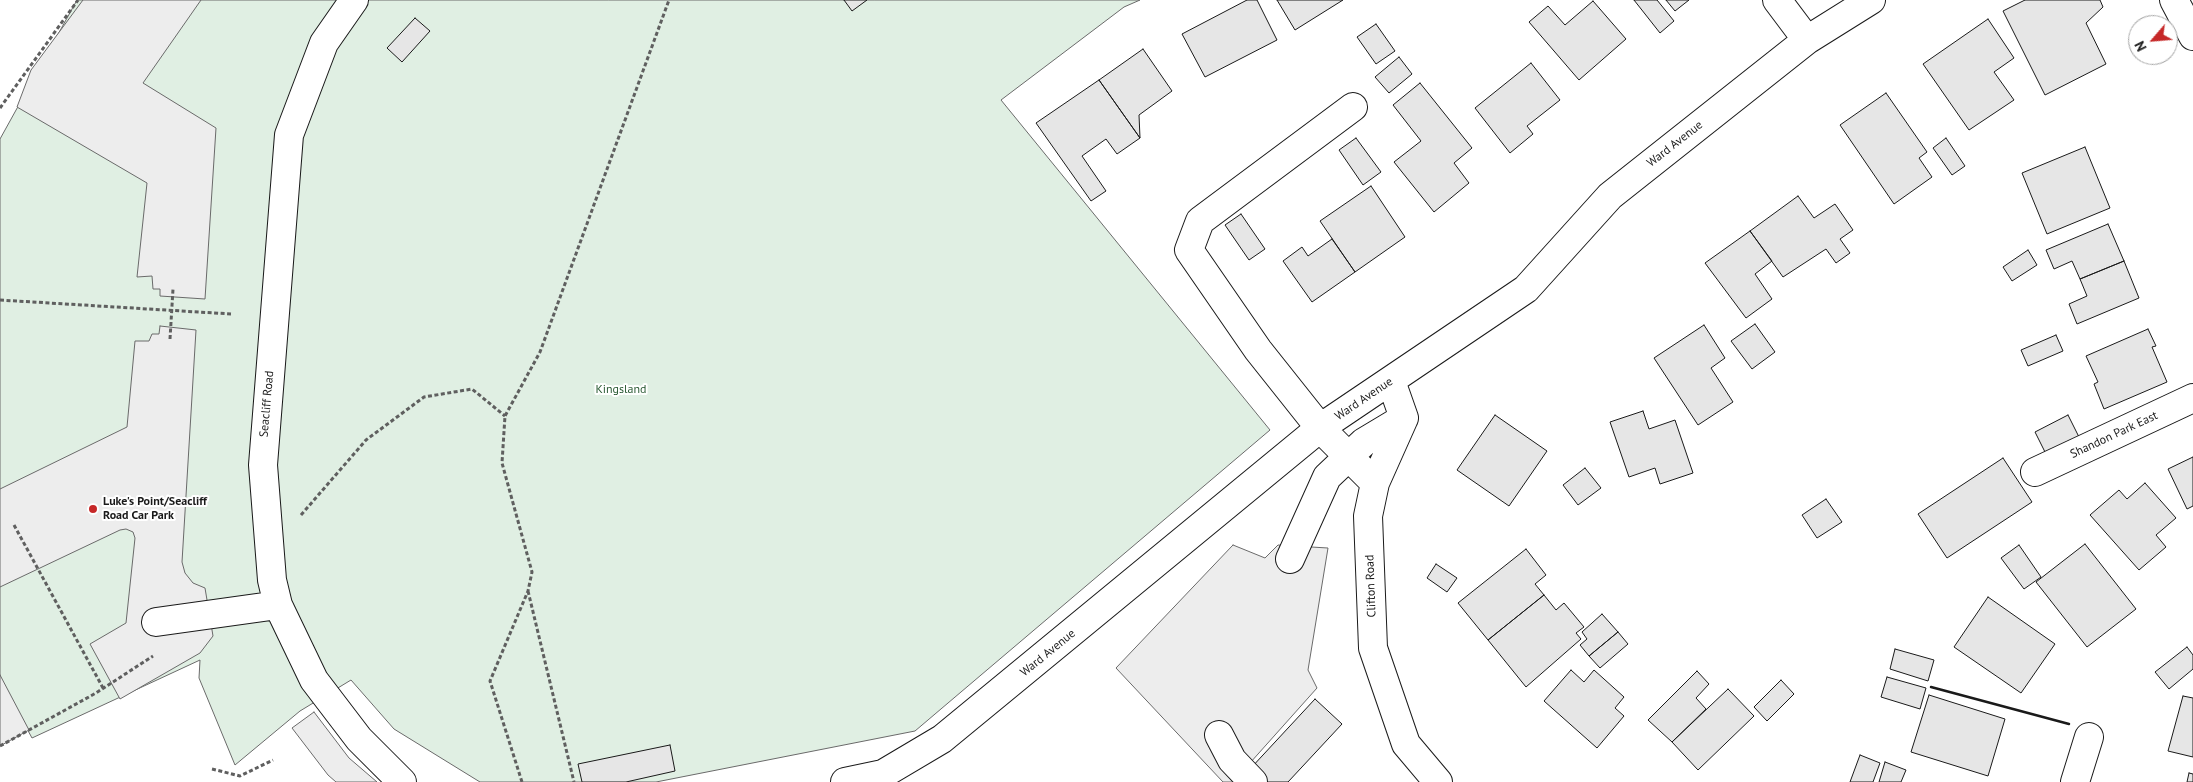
<!DOCTYPE html>
<style>
body{margin:0}
#map{position:relative;width:2193px;height:782px;overflow:hidden;background:#fff;font-family:"PT Sans",sans-serif}
canvas{display:block}
.north{position:absolute;left:2128px;top:15px;width:50px;height:50px;box-sizing:border-box;background:#fff;border:1px solid #a3a3a3;border-radius:50%;rotate:243deg;font-size:14px;font-weight:700;line-height:20px;text-align:center;color:#1a1a1a}
.north::after{content:'';display:block;margin:auto;width:18px;height:22px;background:#c62828;clip-path:polygon(50% 0,100% 100%,50% 72%,0 100%)}
</style>
<div id="map">
<canvas width="2193" height="782"></canvas>
<div class="north">N</div>
</div>
<script>
const context = document.querySelector('canvas').getContext('2d');
context.lineJoin = 'round';
function fillPath(path, color) {
  context.fillStyle = color;
  context.fill(path, 'evenodd');
}
function shape(rows) {
  const path = new Path2D();
  for (const r of rows) {
    path.moveTo(r[0], r[1]);
    for (let i = 2; i < r.length; i += 2) path.lineTo(r[i], r[i + 1]);
  }
  return path;
}
function stroke(path, color, width, dash) {
  context.strokeStyle = color;
  context.lineWidth = width;
  context.lineCap = dash ? 'butt' : 'round';
  context.setLineDash(dash || []);
  context.stroke(path);
}
function write(font, color, halo, rows, align = 'center') {
  context.font = font + ' "PT Sans",sans-serif';
  context.lineWidth = 4;
  context.setLineDash([]);
  context.textBaseline = 'middle';
  context.strokeStyle = halo;
  context.fillStyle = color;
  for (const [text, x, y, turn = 0] of rows) {
    context.save();
    context.translate(x, y);
    context.rotate((+turn || 0) * Math.PI / 180);
    context.textAlign = isNaN(turn) ? turn : align;
    if (halo) context.strokeText(text, 0, 0);
    context.fillText(text, 0, 0);
    context.restore();
  }
}
const green = shape([
 [77,0,1140,0,1124,7,1001,100,1270,430,915,731,656,782,480,782,394,729,351,680,300,711,235,765,199,678,200,660,32,738,0,679,0,139,77,0]
]);
const parking = shape([
 [83,0,201,0,143,83,216,128,205,299,160,296,160,289,153,289,152,276,137,277,147,183,17,107,31,70,83,0],
 [160,326,196,330,182,562,185,573,193,583,205,588,213,636,200,653,120,699,90,644,126,623,135,538,133,532,126,529,120,530,0,587,0,489,127,427,135,341,149,341,152,334,159,334,160,326],
 [1233,545,1265,558,1278,545,1328,548,1308,670,1317,688,1233,782,1223,782,1116,668,1233,545],
 [0,675,29,730,0,746,0,675],
 [314,712,349,758,377,782,336,782,328,775,292,728,314,712]
]);
const building = shape([
 [844,0,867,0,852,11,844,0],
 [1247,0,1257,0,1277,40,1205,77,1182,34,1247,0],
 [1277,0,1343,0,1295,30,1277,0],
 [1634,0,1657,0,1674,21,1660,33,1634,0],
 [1666,0,1689,0,1675,11,1666,0],
 [2025,0,2100,0,2103,7,2086,23,2106,64,2045,95,2003,11,2025,0],
 [1593,1,1626,39,1579,80,1529,22,1548,6,1565,25,1593,1],
 [415,18,430,31,402,62,387,48,415,18],
 [1988,19,2014,58,1994,72,2014,100,1969,130,1923,64,1988,19],
 [1376,24,1395,51,1376,64,1357,37,1376,24],
 [1143,49,1172,91,1139,115,1140,138,1099,80,1143,49],
 [1399,57,1412,74,1389,93,1375,77,1399,57],
 [1531,63,1560,100,1527,126,1533,134,1510,153,1475,108,1531,63],
 [1099,80,1140,138,1117,154,1106,139,1082,156,1106,191,1091,201,1036,123,1099,80],
 [1420,83,1472,148,1454,163,1469,183,1434,212,1394,162,1421,141,1393,105,1420,83],
 [1886,93,1927,152,1919,158,1932,177,1894,204,1840,125,1886,93],
 [1356,138,1381,172,1363,185,1339,150,1356,138],
 [1946,138,1965,166,1952,175,1933,148,1946,138],
 [2085,147,2110,208,2047,234,2022,173,2085,147],
 [1371,186,1405,237,1355,272,1320,221,1371,186],
 [1798,196,1814,218,1835,204,1853,230,1840,239,1850,253,1836,263,1826,249,1783,277,1750,231,1798,196],
 [1241,214,1265,249,1249,260,1225,225,1241,214],
 [2108,224,2124,261,2080,279,2072,261,2054,269,2046,250,2108,224],
 [1750,231,1772,261,1755,274,1772,299,1746,318,1705,263,1750,231],
 [1332,239,1355,272,1312,302,1283,261,1302,247,1308,256,1332,239],
 [2028,250,2037,265,2012,281,2003,267,2028,250],
 [2124,261,2139,298,2077,324,2069,304,2087,296,2080,279,2124,261],
 [1755,324,1775,352,1752,369,1731,341,1755,324],
 [1704,325,1725,358,1711,368,1733,402,1698,425,1654,358,1704,325],
 [2148,329,2156,346,2152,347,2167,382,2104,409,2094,384,2098,382,2086,356,2148,329],
 [2056,335,2063,351,2028,366,2021,350,2056,335],
 [1643,411,1649,429,1675,420,1693,473,1660,484,1655,468,1629,477,1610,422,1643,411],
 [1495,415,1547,451,1509,506,1457,470,1495,415],
 [2068,415,2079,437,2046,454,2035,432,2068,415],
 [2193,457,2193,506,2187,509,2168,469,2193,457],
 [2003,458,2032,502,1947,558,1918,514,2003,458],
 [1585,468,1601,488,1578,505,1563,485,1585,468],
 [2145,483,2176,518,2156,535,2166,547,2139,570,2090,515,2119,490,2127,499,2145,483],
 [1826,499,1842,522,1817,538,1802,515,1826,499],
 [2085,544,2136,609,2087,647,2036,582,2085,544],
 [2019,545,2041,577,2024,589,2001,558,2019,545],
 [1526,549,1546,575,1535,584,1544,595,1488,640,1458,603,1526,549],
 [1436,564,1457,578,1447,592,1427,578,1436,564],
 [1544,595,1556,610,1564,603,1584,627,1576,633,1581,639,1526,687,1488,640,1544,595],
 [1988,597,2055,644,2021,693,1954,647,1988,597],
 [1602,614,1618,632,1589,656,1580,645,1587,639,1582,632,1602,614],
 [1618,632,1628,644,1600,668,1589,656,1618,632],
 [2187,647,2193,655,2193,669,2169,689,2155,672,2187,647],
 [1895,649,1934,660,1928,681,1890,669,1895,649],
 [1571,670,1584,682,1594,670,1624,697,1615,708,1624,716,1597,748,1544,701,1571,670],
 [1697,671,1709,684,1696,698,1706,709,1672,742,1648,720,1697,671],
 [1887,677,1926,688,1920,709,1881,697,1887,677],
 [1781,680,1794,694,1767,721,1754,707,1781,680],
 [1728,689,1754,716,1698,770,1672,742,1728,689],
 [1929,695,2005,719,1988,776,1911,752,1929,695],
 [2183,696,2193,698,2193,757,2168,751,2183,696],
 [1315,699,1342,724,1288,782,1264,782,1250,769,1315,699],
 [670,745,675,771,626,782,582,782,578,764,670,745],
 [1860,755,1880,763,1873,782,1850,782,1860,755],
 [1885,762,1906,770,1901,782,1879,782,1885,762],
 [2189,773,2193,774,2193,782,2187,782,2189,773]
]);
const path = shape([
 [0,108,78,0],
 [0,300,231,314],
 [170,339,173,289],
 [301,515,366,440,424,397,472,389,505,416],
 [14,525,103,688],
 [528,591,574,782],
 [0,746,96,693,153,656],
 [212,769,240,776,273,760],
 [522,782,490,681,528,591,532,572,502,463,505,416,540,352,669,0]
]);
const minor = shape([
 [354,0,324,43,289,135,263,465,272,580,278,605,314,680,359,739,402,782],
 [1777,0,1807,40],
 [2174,0,2193,36],
 [1353,107,1200,221,1189,250,1258,350,1320,428,1375,483],
 [1391,381,1404,418,1375,483,1368,516,1373,648,1406,744,1438,782],
 [2035,472,2193,398],
 [1290,559,1327,477,1364,442,1404,418],
 [156,622,278,605],
 [1219,735,1232,760,1253,782],
 [845,782,883,774,942,739,1320,428,1526,289,1610,196,1807,40,1871,0],
 [2075,782,2089,737]
]);
const wall = shape([
 [1931,687,2069,724]
]);
const markers = [
 [93,509,5,"#c62828"]
];
const streetNames = [
 ["Ward Avenue",1675,144,-38],
 ["Ward Avenue",1364,399,-34],
 ["Seacliff Road",267,404,-85],
 ["Shandon Park East",2114,435,-25],
 ["Clifton Road",1371,586,-92],
 ["Ward Avenue",1048,653,-39]
];
const parkNames = [
 ["Kingsland",621,390]
];
const poiNames = [
 ["Luke's Point/Seacliff",103,502],
 ["Road Car Park",103,516]
];
fillPath(green, '#e0efe3');
stroke(green, '#6a6a6a', 1);
fillPath(parking, '#ededed');
stroke(parking, '#6a6a6a', 1);
fillPath(building, '#e6e6e6');
stroke(building, '#1a1a1a', 1);
stroke(minor, '#1a1a1a', 30);
stroke(path, '#5f5f5f', 3, [4, 2.5]);
stroke(minor, '#fff', 28);
stroke(wall, '#1a1a1a', 2.5);
for (const [x, y, r, color] of markers) {
  const dot = new Path2D();
  dot.arc(x, y, r, 0, 2 * Math.PI);
  context.fillStyle = color;
  context.fill(dot);
  stroke(dot, '#fff', 2);
}
write('12px', '#1a1a1a', '#fff', streetNames);
write('12px', '#2b5a34', '#fff', parkNames);
write('bold 12px', '#1a1a1a', '#fff', poiNames, 'left');
</script>
